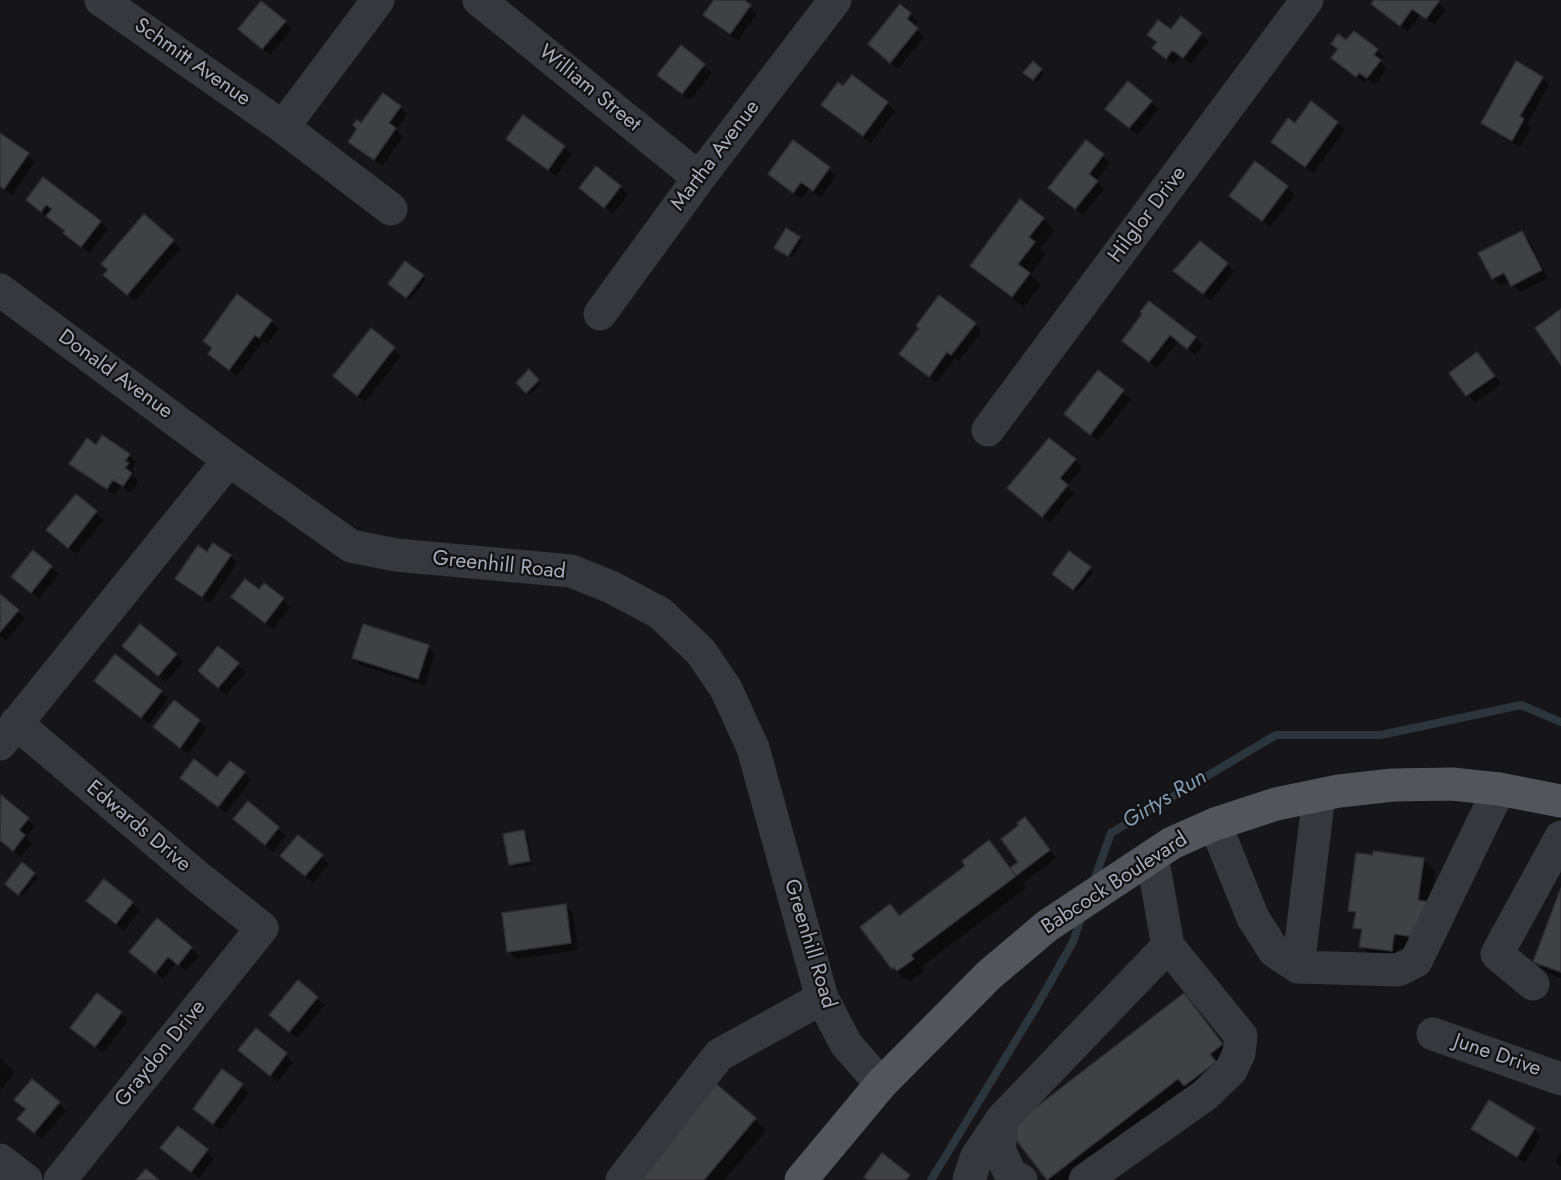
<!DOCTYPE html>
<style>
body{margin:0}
canvas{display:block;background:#161618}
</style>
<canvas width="1561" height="1180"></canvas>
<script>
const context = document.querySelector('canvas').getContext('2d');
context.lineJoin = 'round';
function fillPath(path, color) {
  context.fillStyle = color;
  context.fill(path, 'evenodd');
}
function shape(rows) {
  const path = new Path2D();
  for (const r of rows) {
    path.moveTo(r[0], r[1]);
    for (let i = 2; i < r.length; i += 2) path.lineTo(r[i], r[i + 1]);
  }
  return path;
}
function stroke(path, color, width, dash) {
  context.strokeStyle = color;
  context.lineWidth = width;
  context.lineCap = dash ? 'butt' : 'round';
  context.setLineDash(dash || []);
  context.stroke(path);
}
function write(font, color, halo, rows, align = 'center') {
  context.font = font + ' Jost,sans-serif';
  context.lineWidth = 4.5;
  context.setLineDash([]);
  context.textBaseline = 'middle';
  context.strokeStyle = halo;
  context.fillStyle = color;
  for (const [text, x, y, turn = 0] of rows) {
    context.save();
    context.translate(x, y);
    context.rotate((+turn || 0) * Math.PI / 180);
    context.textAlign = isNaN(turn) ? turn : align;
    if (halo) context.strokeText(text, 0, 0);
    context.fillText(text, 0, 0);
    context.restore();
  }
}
const shadow = shape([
 [716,0,741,0,757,13,738,41,713,23,705,15],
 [1376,0,1435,0,1446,10,1434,25,1420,15,1408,32,1380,11,1373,4],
 [900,6,918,21,914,27,924,37,898,69,877,52],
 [1181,18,1209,41,1191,64,1180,56,1174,65,1154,48,1158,43,1149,35,1171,32],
 [285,22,292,29,270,55,247,36],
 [1347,43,1377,50,1384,57,1381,62,1387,69,1375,85,1367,79,1365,83,1341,66,1333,58],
 [681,47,712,73,690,100,667,82],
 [1041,70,1044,73,1037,83,1029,76],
 [852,77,887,103,895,111,871,143,830,112,823,105,844,88],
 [1542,78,1549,85,1527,124,1531,128,1520,147,1490,130,1483,122],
 [1151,102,1159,109,1137,135,1115,116],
 [400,107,407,114,396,130,403,137,382,166,357,149,350,141,362,125],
 [1337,123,1345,130,1313,173,1280,149,1273,142,1295,125],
 [0,135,28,155,35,162,12,195,0,187],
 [508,139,564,147,572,154,556,176,515,146],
 [1086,142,1110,163,1096,181,1104,189,1083,215,1057,195],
 [1255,164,1287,187,1295,195,1270,227,1239,204,1231,196],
 [829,168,836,176,821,197,809,189,801,199,777,182,770,174],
 [43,179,100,222,108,229,89,253,72,240,65,233,66,232,35,207],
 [620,187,628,194,613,214,581,188],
 [144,216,181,248,135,301,113,282],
 [1043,219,1055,230,1040,249,1046,254,1030,275,1041,285,1024,307,983,277,972,265],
 [787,230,803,241,792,258,779,251],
 [1521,233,1529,240,1548,278,1520,292,1510,281,1500,286,1493,278],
 [1227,264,1234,271,1211,301,1183,278],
 [423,276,426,279,410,300,393,287],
 [238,296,271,322,279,329,267,344,263,341,237,376,217,361,210,354],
 [1144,315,1195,338,1203,345,1195,355,1178,341,1157,368,1124,341],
 [975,324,982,331,959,361,955,358,937,383,901,354,921,329],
 [371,330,401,356,365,402,342,384],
 [1477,354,1484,361,1501,384,1475,403,1468,395,1451,373],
 [529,371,541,384,530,395,518,383],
 [1098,372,1131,399,1098,441,1066,414],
 [96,447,129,455,136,462,132,469,135,472,133,475,138,481,131,493,121,486,115,495,78,471,71,463],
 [1075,460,1082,468,1067,486,1074,493,1050,523,1017,495],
 [76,496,104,520,76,554,56,537],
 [33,552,59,574,39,599,13,577],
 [208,554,230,556,237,563,210,603,184,586,177,578],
 [1090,568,1093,572,1077,592,1057,577],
 [259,591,283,599,290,607,273,629,240,605,233,597],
 [0,596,25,618,6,641,0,635],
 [428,646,435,654,425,686,361,665,354,658],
 [218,648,246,672,226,695,207,679],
 [131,653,176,655,183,662,166,682],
 [96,681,161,692,168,699,149,724],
 [199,721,207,728,188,754,162,735,155,727],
 [244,773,251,780,226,813,189,785,182,778,218,779],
 [1,797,35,826,26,838,32,844,21,857,0,840],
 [248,803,286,836,273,852,235,819],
 [1025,819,1032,826,1056,858,1023,883,1026,888,921,967,924,971,909,982,906,978,904,979,893,968,862,927,889,906,900,917,968,867,989,842,1000,854,1012,868,1020,862,1022,825],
 [524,832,527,835,532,859,511,863,511,865,505,835],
 [298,837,329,864,313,883,290,864],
 [1423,860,1435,871,1430,906,1434,949,1405,945,1403,962,1372,958,1361,946,1363,935,1355,928,1356,917,1349,910],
 [532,862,532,864,514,868,512,866],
 [23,865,38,878,22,897,10,887],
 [104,881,140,910,124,931,95,908],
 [1561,892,1561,970,1547,965,1547,968,1561,973,1561,978,1547,973,1535,961],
 [565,906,573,913,578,950,516,959,508,951],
 [157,920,199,956,186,971,176,963,163,979,138,959],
 [298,982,325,1005,297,1038,278,1022],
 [1184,995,1199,1010,1237,1060,1082,1180,1049,1180,1010,1130],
 [121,1013,128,1021,103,1053,79,1035],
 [256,1030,293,1062,278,1082,240,1050],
 [0,1058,15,1072,0,1091],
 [242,1085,249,1093,221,1130,202,1116],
 [59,1103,66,1111,42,1139,27,1126,27,1110,24,1107],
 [755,1119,766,1131,724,1180,640,1180],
 [178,1128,214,1158,199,1178,162,1148],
 [1473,1129,1534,1129,1541,1136,1525,1163,1480,1137],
 [1561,1152,1561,1167,1555,1161]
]);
const stream = shape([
 [1093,883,1111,833,1276,735,1381,735,1521,705,1561,722],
 [931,1180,1035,1009,1073,942,1082,915]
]);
const building = shape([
 [714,0,744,0,751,5,730,34,703,15,714,0],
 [1374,0,1437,0,1439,1,1426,19,1412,9,1400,26,1371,4,1374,0],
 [261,1,286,21,262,49,238,29,261,1],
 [900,4,911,13,907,19,918,28,890,63,868,44,900,4],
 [1181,16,1202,33,1183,58,1172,50,1166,59,1152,48,1157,42,1147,35,1158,20,1171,29,1181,16],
 [1354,31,1378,49,1374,55,1381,60,1367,78,1359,73,1356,77,1331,58,1338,49,1331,44,1338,34,1346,40,1354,31],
 [681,45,705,64,682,94,657,75,681,45],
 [1033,61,1042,69,1033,80,1023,73,1033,61],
 [1516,61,1543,77,1520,116,1524,119,1512,141,1481,123,1516,61],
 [852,75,888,102,863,136,821,105,838,82,843,86,852,75],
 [1128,81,1152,101,1129,128,1105,109,1128,81],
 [383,93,401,106,389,123,396,128,374,160,348,142,357,129,353,125,357,120,361,123,383,93],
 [1311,101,1338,122,1305,167,1271,142,1288,118,1295,123,1311,101],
 [523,115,565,146,548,170,506,139,523,115],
 [0,133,29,153,4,189,0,186,0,133],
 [793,140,830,167,813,191,801,182,793,193,768,174,793,140],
 [1086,140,1104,154,1089,174,1098,181,1075,209,1048,188,1086,140],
 [1255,161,1288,186,1262,221,1229,196,1255,161],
 [596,166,621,186,604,208,579,188,596,166],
 [43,177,101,221,81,247,63,233,65,231,46,216,52,209,46,205,41,212,26,200,43,177],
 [1020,199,1044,218,1029,237,1035,242,1018,264,1030,273,1012,297,970,266,1020,199],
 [144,214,174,240,127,295,103,275,108,270,101,264,144,214],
 [786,228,800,237,788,256,774,248,786,228],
 [1522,231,1542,270,1511,286,1504,273,1492,279,1478,253,1522,231],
 [1200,241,1228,263,1203,294,1173,271,1200,241],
 [405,261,424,275,406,298,388,284,405,261],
 [237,294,272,320,259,338,255,335,229,370,208,354,212,348,203,341,237,294],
 [939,295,976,323,951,355,947,352,929,377,899,354,919,328,916,326,939,295],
 [1149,301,1196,337,1187,349,1170,335,1149,362,1122,341,1142,314,1140,312,1149,301],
 [1561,309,1561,365,1535,328,1561,309],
 [371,328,395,347,357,396,333,376,371,328],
 [1477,352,1495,376,1466,396,1449,373,1477,352],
 [529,369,539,380,526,393,516,383,529,369],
 [1098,370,1124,390,1090,435,1064,414,1098,370],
 [102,435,130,454,125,461,129,463,125,468,132,473,123,486,113,480,107,489,69,464,87,438,96,445,102,435],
 [1049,438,1076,459,1060,478,1068,485,1042,517,1007,488,1049,438],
 [76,494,97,511,68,548,46,530,76,494],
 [213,543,231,555,202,597,175,579,198,545,207,552,213,543],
 [33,550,52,566,31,593,11,577,33,550],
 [1069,551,1091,567,1073,590,1052,574,1069,551],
 [245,579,259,589,264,583,284,598,265,623,231,597,245,579],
 [0,594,19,610,0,632,0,594],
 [140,624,177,654,158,676,122,646,140,624],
 [363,624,429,645,418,679,352,658,363,624],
 [218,646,239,663,218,688,198,671,218,646],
 [115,654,162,691,141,718,94,681,115,654],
 [174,700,200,720,180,748,153,727,174,700],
 [194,759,217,777,230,761,245,772,218,807,180,778,194,759],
 [1,795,29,818,19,830,25,835,13,851,0,840,1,795],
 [248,801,279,827,265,845,233,819,248,801],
 [1025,817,1050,850,1016,876,1010,868,1018,862,1001,839,1019,825,1017,823,1025,817],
 [524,830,530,861,509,865,503,834,524,830],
 [298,835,323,855,305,876,280,856,298,835],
 [989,840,1016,876,911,955,914,959,897,971,894,967,892,969,860,927,890,904,899,916,965,866,962,861,989,840],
 [1373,851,1424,858,1418,900,1428,902,1423,938,1394,934,1392,951,1359,947,1362,929,1353,928,1356,912,1348,911,1356,853,1373,855,1373,851],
 [22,862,35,873,18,895,5,884,22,862],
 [104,879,133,902,116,924,86,901,104,879],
 [1561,888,1561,972,1533,962,1561,888],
 [566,904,571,943,507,952,502,913,566,904],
 [157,918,192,947,178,965,168,957,155,973,129,952,157,918],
 [298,980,318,997,289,1032,269,1015,298,980],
 [97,993,122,1012,95,1047,70,1028,97,993],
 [1184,993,1223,1044,1210,1054,1216,1062,1184,1086,1178,1079,1047,1180,1008,1129,1184,993],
 [256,1028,287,1053,270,1076,238,1050,256,1028],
 [222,1069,243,1084,213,1124,193,1109,222,1069],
 [32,1079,60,1102,34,1133,17,1119,26,1109,14,1100,32,1079],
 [714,1082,756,1118,704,1180,638,1180,714,1082],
 [1489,1100,1535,1128,1517,1157,1471,1129,1489,1100],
 [178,1126,208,1149,191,1172,160,1148,178,1126],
 [882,1153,910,1175,906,1180,868,1180,864,1177,882,1153],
 [146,1169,159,1180,136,1180,146,1169]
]);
const minor = shape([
 [101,0,283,127,391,209],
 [479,0,699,178],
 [283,127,378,0],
 [0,290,229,460,351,546,396,555,571,571,611,587,660,613,701,652,726,689,753,748,822,998,846,1044,881,1084],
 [600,314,699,178,835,0],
 [988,430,1307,0],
 [16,723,199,878,262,928,60,1180],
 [0,744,229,460],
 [1215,824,1253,918,1274,951,1298,967,1398,970,1416,961,1499,789],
 [1298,967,1319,795],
 [1533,984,1497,954,1561,837],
 [1433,1034,1561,1079],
 [0,1160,26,1180],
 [622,1180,719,1055,822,998],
 [969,1180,976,1158,1002,1119],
 [1021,1180,1011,1175,999,1150,1003,1118,1168,946],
 [1085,1180,1205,1095,1231,1070,1239,1053,1241,1036,1168,946,1152,856]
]);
const major = shape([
 [801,1180,881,1084,989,975,1047,926,1172,843,1215,824,1276,804,1339,791,1393,785,1452,784,1499,789,1561,801]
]);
const streetNames = [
 ["Schmitt Avenue",192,63,35],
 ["William Street",589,89,39],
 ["Martha Avenue",716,156,-53],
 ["Hilglor Drive",1148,215,-53],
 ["Donald Avenue",115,375,36],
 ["Greenhill Road",499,566,6],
 ["Edwards Drive",138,827,40],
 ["Babcock Boulevard",1115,884,-33],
 ["Greenhill Road",809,944,73],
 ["Graydon Drive",161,1054,-51],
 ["June Drive",1497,1056,19]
];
const waterNames = [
 ["Girtys Run",1165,800,-31]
];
fillPath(shadow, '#0007');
stroke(stream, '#2c353c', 8);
fillPath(building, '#404145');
stroke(building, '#303034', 1.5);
stroke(minor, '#37383d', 33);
stroke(major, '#53555c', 33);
write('21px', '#a8adb8', '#111113', streetNames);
write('italic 22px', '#7f9bb3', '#111113', waterNames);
</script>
